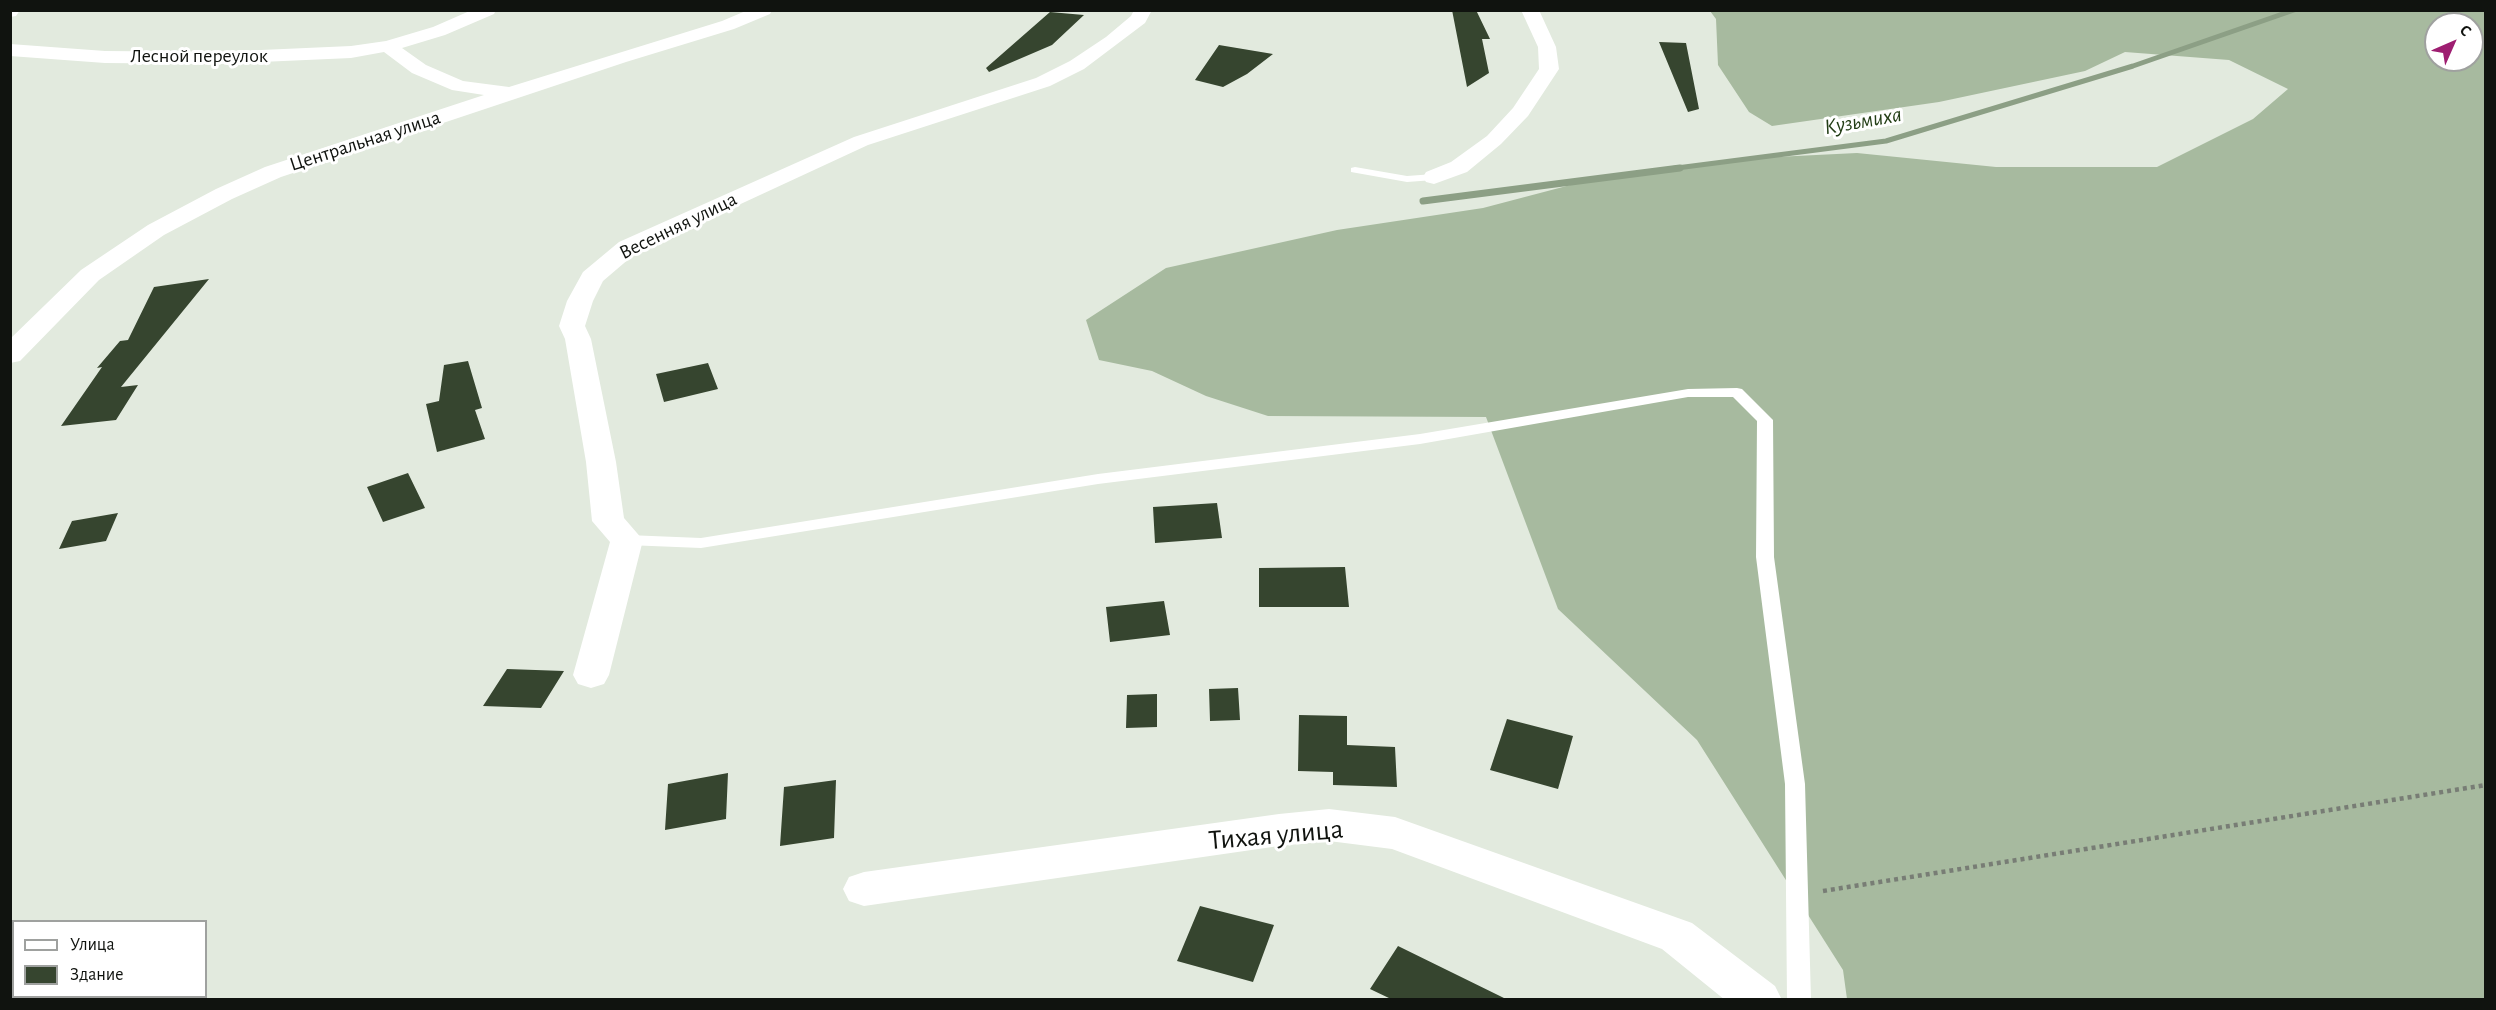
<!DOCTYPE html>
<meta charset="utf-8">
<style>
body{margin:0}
#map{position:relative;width:2496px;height:1010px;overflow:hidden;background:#e2eade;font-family:"Alegreya Sans",sans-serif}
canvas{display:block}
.frame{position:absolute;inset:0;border:12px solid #10130f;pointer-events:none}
.legend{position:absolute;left:12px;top:920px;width:195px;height:78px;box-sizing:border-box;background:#fff;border:2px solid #9fa19f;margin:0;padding:8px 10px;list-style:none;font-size:18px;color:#10130f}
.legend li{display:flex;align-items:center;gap:12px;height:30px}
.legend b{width:30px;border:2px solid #9fa19f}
.north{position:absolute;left:2424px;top:12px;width:60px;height:60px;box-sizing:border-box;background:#fff;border:2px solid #9fa19f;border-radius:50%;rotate:45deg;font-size:16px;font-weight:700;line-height:24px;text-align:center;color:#10130f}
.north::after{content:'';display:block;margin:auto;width:21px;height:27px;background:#9e1e71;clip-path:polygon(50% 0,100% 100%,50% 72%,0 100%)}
</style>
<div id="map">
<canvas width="2496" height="1010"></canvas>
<div class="frame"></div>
<ul class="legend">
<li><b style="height:8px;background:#fff"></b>Улица</li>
<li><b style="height:16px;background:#36452f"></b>Здание</li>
</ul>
<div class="north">С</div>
</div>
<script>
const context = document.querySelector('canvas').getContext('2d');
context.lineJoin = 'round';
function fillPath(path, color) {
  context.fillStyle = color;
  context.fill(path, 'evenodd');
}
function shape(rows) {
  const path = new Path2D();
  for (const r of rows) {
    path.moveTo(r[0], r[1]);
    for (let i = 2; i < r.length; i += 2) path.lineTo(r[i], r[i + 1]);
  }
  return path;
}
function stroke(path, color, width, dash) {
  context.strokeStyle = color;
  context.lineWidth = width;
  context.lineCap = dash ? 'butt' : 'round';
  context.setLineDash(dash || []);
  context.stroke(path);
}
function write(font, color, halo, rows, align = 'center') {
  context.font = font + ' "Alegreya Sans",sans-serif';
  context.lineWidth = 6;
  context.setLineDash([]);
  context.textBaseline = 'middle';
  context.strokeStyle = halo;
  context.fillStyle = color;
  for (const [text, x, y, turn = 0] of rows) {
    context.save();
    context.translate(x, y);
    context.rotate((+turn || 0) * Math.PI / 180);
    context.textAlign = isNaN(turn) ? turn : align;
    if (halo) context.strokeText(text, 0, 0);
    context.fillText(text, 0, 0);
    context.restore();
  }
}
const forest = shape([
 [1710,11,2485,11,2485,999,1847,999,1843,970,1697,740,1558,609,1486,417,1268,416,1206,396,1152,371,1099,360,1086,320,1166,268,1337,230,1483,208,1597,178,1755,158,1857,153,1996,167,2157,167,2253,119,2288,89,2229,60,2125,52,2085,71,1939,102,1772,126,1749,112,1718,65,1716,19],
 [2436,24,2472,24,2472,60,2436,60]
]);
const streamFar1 = shape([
 [1669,169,1886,141,2133,66,2294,10]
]);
const stream = shape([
 [1423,201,1680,168]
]);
const building = shape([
 [1452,10,1476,10,1490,39,1482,39,1489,73,1467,87],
 [1050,12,1084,15,1052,45,989,72,986,68],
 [1659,42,1686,43,1699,109,1688,112],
 [1219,45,1273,54,1247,74,1223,87,1195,80],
 [209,279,121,387,138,385,116,420,61,426,102,367,97,368,120,341,128,340,154,287],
 [468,361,482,408,475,410,485,439,437,452,426,404,439,401,444,365],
 [708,363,718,389,664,402,656,374],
 [408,473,425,508,383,522,367,487],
 [1217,503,1222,538,1155,543,1153,507],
 [118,513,106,541,59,549,72,521],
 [1345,567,1349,607,1259,607,1259,568],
 [1164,601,1170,635,1110,642,1106,607],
 [507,669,564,671,541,708,483,706],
 [1238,688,1240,720,1210,721,1209,689],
 [1157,694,1157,727,1126,728,1127,695],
 [1299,715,1347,716,1347,745,1395,747,1397,787,1333,785,1333,772,1298,771],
 [1507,719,1573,736,1558,789,1490,770],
 [728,773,726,819,665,830,668,784],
 [836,780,834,838,780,846,784,787],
 [1200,906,1274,925,1253,982,1177,961],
 [1398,946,1506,999,1391,999,1370,989]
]);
const path = shape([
 [1823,891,2486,785]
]);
const lane = shape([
 [1355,167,1407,176,1434,174,1440,177,1434,180,1407,182,1351,172,1351,168,1355,167],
 [1737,388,1742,389,1773,420,1774,557,1805,784,1811,1000,1787,1000,1785,784,1756,557,1757,421,1733,397,1688,397,1420,444,1098,484,701,548,627,545,621,544,618,540,621,536,627,535,701,538,1098,474,1420,434,1688,389,1737,388]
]);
const street = shape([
 [10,10,20,10,16,16,10,17,10,10],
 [472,10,496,10,494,14,445,35,402,48,426,65,463,81,509,87,722,21,748,10,772,10,770,14,734,29,626,62,281,177,232,199,164,235,99,280,20,361,10,363,10,339,81,270,148,225,216,189,265,167,484,95,452,90,412,73,384,52,351,58,216,64,105,63,10,56,10,44,105,51,216,52,351,46,386,41,433,27,472,10],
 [1134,10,1152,10,1145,23,1084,69,1050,86,868,145,637,252,603,281,593,301,585,326,591,339,616,462,624,518,643,540,609,675,604,684,591,688,578,684,573,675,610,542,592,521,586,462,565,339,559,326,567,301,583,272,619,242,854,137,1036,78,1070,61,1106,37,1131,16,1134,10],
 [1521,10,1539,10,1556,47,1559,69,1528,116,1501,144,1467,172,1434,184,1426,182,1423,177,1426,172,1451,162,1487,136,1513,108,1539,69,1538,47,1521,10],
 [1329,809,1395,817,1692,923,1775,986,1782,1000,1725,1000,1662,949,1392,849,1329,841,1279,846,864,906,849,901,843,889,849,877,864,872,1279,814,1329,809]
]);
const farStreetnames = [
 ["Лесной переулок",199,56],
 ["Центральная улица",365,141,-18],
 ["Весенняя улица",678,226,-26]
];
const farWaternames = [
 ["Кузьмиха",1863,121,-10]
];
const nearStreetnames = [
 ["Тихая улица",1276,835,-5]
];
fillPath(forest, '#a7ba9f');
stroke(streamFar1, '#8c9f85', 5);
stroke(stream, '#8c9f85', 7);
fillPath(building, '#36452f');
stroke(path, '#787d75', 4.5, [4, 4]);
fillPath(lane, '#fff');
fillPath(street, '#fff');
write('20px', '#10130f', '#fff', farStreetnames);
write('italic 22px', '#233e16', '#fff', farWaternames);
write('28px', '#10130f', '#fff', nearStreetnames);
</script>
